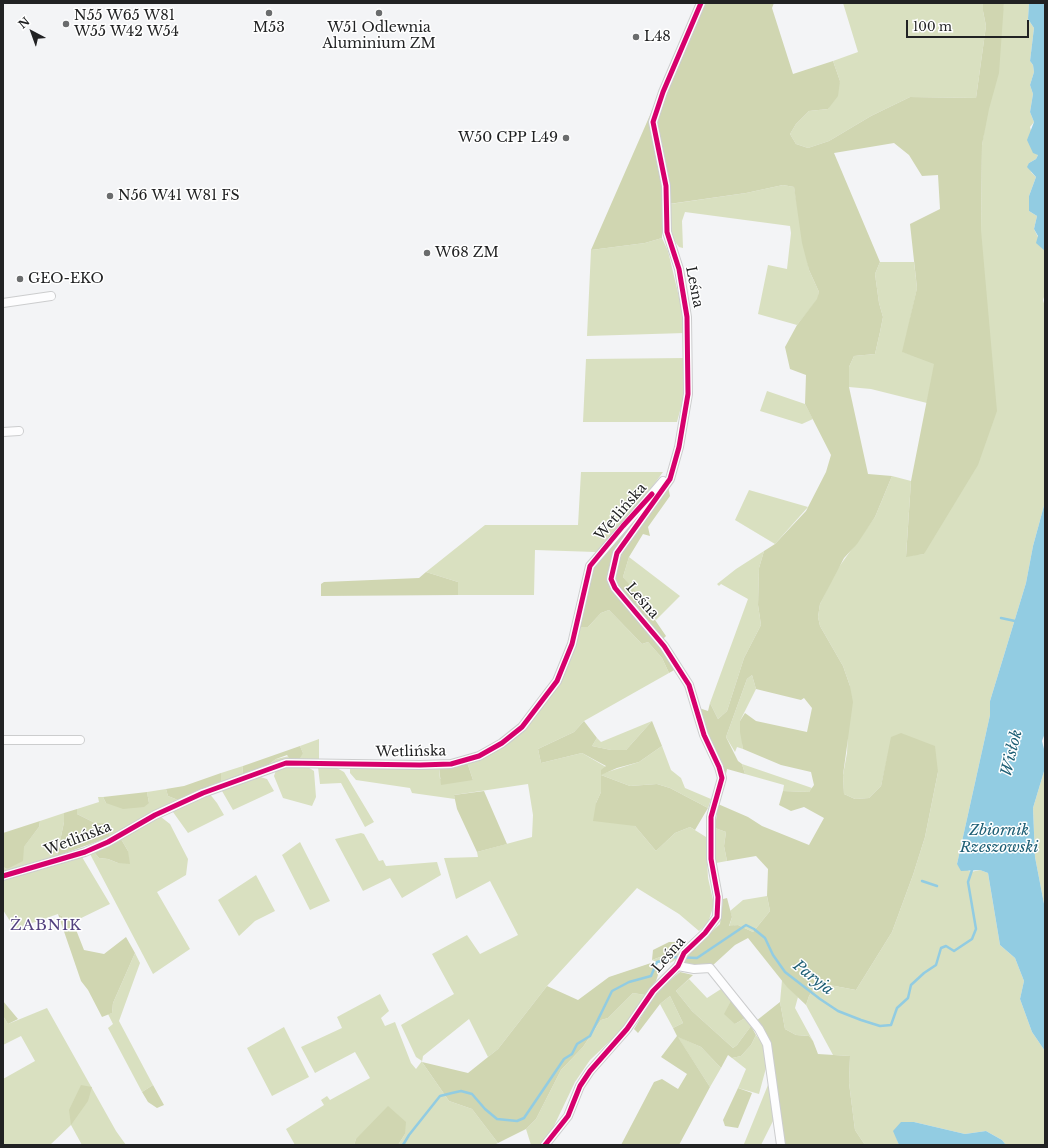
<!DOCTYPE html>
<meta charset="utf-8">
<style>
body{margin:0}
#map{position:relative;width:1048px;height:1148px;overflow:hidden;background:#f3f4f6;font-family:"Libre Baskerville",serif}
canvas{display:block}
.frame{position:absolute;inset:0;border:4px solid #212223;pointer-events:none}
.north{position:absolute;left:12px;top:12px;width:40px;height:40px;-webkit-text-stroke:3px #fff;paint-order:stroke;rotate:319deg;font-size:11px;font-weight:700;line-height:16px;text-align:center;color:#212223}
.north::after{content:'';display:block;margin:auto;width:14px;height:18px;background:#212223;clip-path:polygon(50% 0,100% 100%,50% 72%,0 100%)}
.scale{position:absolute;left:906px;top:20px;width:123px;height:18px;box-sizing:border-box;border:2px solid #212223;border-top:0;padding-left:5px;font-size:12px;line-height:14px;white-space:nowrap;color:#212223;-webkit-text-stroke:3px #fff;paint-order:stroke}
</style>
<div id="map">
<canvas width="1048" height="1148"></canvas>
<div class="frame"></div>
<div class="north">N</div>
<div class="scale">100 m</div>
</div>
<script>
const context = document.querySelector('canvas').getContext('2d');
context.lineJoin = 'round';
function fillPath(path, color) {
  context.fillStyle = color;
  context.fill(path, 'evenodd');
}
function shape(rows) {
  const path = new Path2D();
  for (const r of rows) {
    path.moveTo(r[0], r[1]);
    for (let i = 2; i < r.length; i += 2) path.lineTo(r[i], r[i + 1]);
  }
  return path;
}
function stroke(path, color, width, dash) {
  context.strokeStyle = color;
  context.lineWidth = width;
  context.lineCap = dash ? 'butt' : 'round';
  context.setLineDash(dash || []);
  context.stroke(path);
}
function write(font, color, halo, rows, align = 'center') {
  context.font = font + ' "Libre Baskerville",serif';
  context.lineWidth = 3;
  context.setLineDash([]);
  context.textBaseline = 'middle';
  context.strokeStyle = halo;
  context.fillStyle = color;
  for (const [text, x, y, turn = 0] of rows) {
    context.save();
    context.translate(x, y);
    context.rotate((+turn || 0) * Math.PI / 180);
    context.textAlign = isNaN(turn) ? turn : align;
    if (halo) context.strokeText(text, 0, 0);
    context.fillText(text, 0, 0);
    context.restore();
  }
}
const green = shape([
 [843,3,983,3,983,11,986,26,976,98,910,97,871,116,829,141,808,148,796,144,790,134,796,124,809,111,828,109,840,81,833,61,858,52],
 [1004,3,1029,3,1028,19,1034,28,1030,61,1033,65,1034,72,1030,85,1033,94,1030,112,1034,122,1030,127,1038,155,1036,159,1029,163,1031,172,1036,177,1029,196,1029,211,1037,216,1034,229,1045,251,1045,294,1043,300,1045,307,1045,502,1033,546,1026,583,990,701,990,715,957,864,971,872,980,870,988,873,1000,945,1015,958,1024,981,1020,999,1032,1032,1045,1051,1045,1145,1006,1145,1002,1140,986,1131,965,1134,914,1122,894,1131,899,1145,865,1145,855,1130,849,1083,850,1056,833,1055,806,1005,809,996,816,985,824,984,856,990,892,932,913,875,925,837,938,772,890,746,881,786,869,798,855,799,844,794,843,775,847,753,850,686,843,666,820,626,818,617,820,604,836,571,875,517,892,476,911,481,906,556,924,554,981,230,982,145],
 [783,185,794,187,809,270,819,292,818,299,797,325,758,314,768,265,787,269,791,233,790,226,685,212,682,221,683,248,679,247,672,238,669,222,670,204,746,193],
 [662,238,668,251,680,301,685,333,587,336,591,250,645,243],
 [880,262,914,262,917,288,903,352,935,363,927,403,871,389,849,387,849,367,854,356,875,354,880,332,883,317,879,303,875,274],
 [685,358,684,396,677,422,583,422,586,359],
 [767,391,805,404,813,419,802,424,760,411],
 [581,472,663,472,644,498,596,552,535,550,534,595,458,595,458,582,426,572,485,525,578,525],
 [749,490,808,507,775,544,735,520],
 [764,551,759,568,758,605,761,625,744,658,727,711,718,719,710,703,748,599,721,584,719,586,717,584,736,569],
 [629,557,680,596,656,620,623,577],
 [609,610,642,644,648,642,662,658,669,673,584,721,574,732,538,749,541,763,582,753,606,767,601,774,639,762,662,746,671,770,681,778,685,788,711,799,708,808,670,788,657,784,630,786,601,775,601,792,596,803,635,826,656,851,675,833,690,827,706,837,708,878,714,904,708,923,699,931,679,914,637,888,547,986,498,1049,488,1057,469,1019,423,1056,422,1062,449,1101,472,1109,498,1143,494,1145,398,1145,405,1134,356,1139,354,1145,295,1145,286,1129,324,1105,321,1100,327,1096,330,1100,370,1078,355,1052,315,1073,301,1047,342,1028,337,1017,380,994,389,1011,381,1018,385,1026,395,1022,411,1063,416,1069,422,1061,416,1057,401,1025,454,994,432,954,467,935,480,954,518,935,490,881,456,899,444,858,478,857,477,852,532,837,533,815,528,784,454,795,455,799,412,793,410,788,356,780,350,773,350,766,439,767,440,779,473,780,467,762,486,755,541,706,579,627,588,627,601,613],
 [752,675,756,689,740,721,743,749,737,747,735,752,726,737,747,679],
 [652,721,626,750,611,750,592,746,597,738,601,742],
 [319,739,319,760,261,770,276,759,303,753,300,746],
 [742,764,812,788,809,792,783,791,784,785,745,774],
 [243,766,242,777,221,784,221,773],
 [283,767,308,767,314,771,316,797,312,806,283,798,274,776,276,770],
 [318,767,335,767,344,772,374,822,365,827,341,783,320,784],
 [1045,768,1045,909,1035,857,1033,808],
 [257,776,267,779,274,791,233,810,222,791,223,788],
 [166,789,168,796,178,800,142,818,110,837,108,823,95,823,77,814,77,809,99,802,98,797,103,797,106,803,149,803,147,792],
 [209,793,217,803,224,815,188,833,173,812,174,810],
 [64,813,64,822,57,856,3,872,3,867,7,869,39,827,40,821],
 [161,817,170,824,188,859,186,875,157,892,190,949,153,974,90,854,94,852,99,858,108,859,118,863,128,851,121,839,152,820],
 [715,828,726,832,724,846,727,861,716,863],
 [361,833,364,834,379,861,383,860,386,866,437,862,441,875,402,898,390,878,363,891,335,839],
 [300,842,330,901,310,910,282,855],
 [82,857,110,904,73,922,58,914,15,929,3,910,3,879,43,869],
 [256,875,275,911,255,921,239,936,218,900],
 [767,896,770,911,753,932,738,925,729,927,732,917,730,911,743,900],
 [679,950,677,959,670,963,664,965,652,960],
 [135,953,140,963,119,1021,153,1085,142,1092,108,1028,113,1024,108,1014,112,1013,113,1003],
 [689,979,707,998,721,989,731,1001,735,1024,745,1018,751,1026,737,1045,733,1048,692,1011,676,991],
 [782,980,798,997,795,1008,813,1041,809,1036,796,1035,785,1029,780,1002],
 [633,993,645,995,627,1025,590,1060,575,1082,553,1128,541,1145,531,1145,526,1129,536,1119,561,1070,583,1047,601,1020,608,1018],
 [670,996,683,1023,673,1028,660,1004],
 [47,1008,116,1131,126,1145,82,1145,71,1125,50,1145,3,1145,3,1079,35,1061,21,1036,3,1045,3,1016,8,1024],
 [284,1027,309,1077,272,1096,247,1048],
 [756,1035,764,1045,766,1068,759,1094,738,1088,746,1069,732,1058,741,1056,751,1045],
 [677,1036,701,1047,721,1068,710,1087],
 [770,1080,774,1119,761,1145,746,1145,744,1144]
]);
const forest = shape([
 [699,3,774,3,772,8,793,74,833,61,840,81,838,96,828,109,809,111,796,124,790,134,796,144,808,148,829,141,871,116,910,97,976,98,986,26,983,11,983,3,1004,3,999,73,989,109,982,145,981,230,997,411,978,465,924,554,906,557,911,481,934,364,902,352,917,288,910,224,940,209,938,175,922,176,909,155,894,143,834,153,880,262,875,274,879,303,883,317,880,332,875,354,854,356,849,367,849,387,868,474,892,476,875,517,857,544,844,558,820,604,818,617,820,626,843,666,850,686,853,702,843,775,844,794,855,799,869,798,881,786,891,737,901,733,935,746,938,772,925,837,913,875,892,932,856,990,824,984,816,985,809,996,806,1005,787,987,748,938,735,945,712,966,687,965,684,963,690,952,720,924,723,899,727,898,732,917,729,926,738,925,753,932,770,911,767,896,768,869,756,856,727,861,724,846,726,832,715,828,718,804,748,817,762,826,809,845,824,818,804,807,791,811,779,805,783,791,809,792,814,785,811,772,781,765,743,749,740,732,740,721,745,713,756,721,807,732,812,708,804,698,801,700,756,689,752,675,747,679,726,737,738,761,742,764,745,774,727,769,726,774,708,739,699,708,708,711,710,703,718,719,727,711,744,658,761,625,758,605,759,568,764,551,775,544,806,511,826,472,831,455,805,404,806,375,790,369,785,347,797,325,817,299,819,292,809,270,802,243,794,187,783,185,746,193,662,205,662,238,645,243,591,250],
 [661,486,615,550,610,567,609,585,653,635,676,669,669,673,662,658,648,642,642,644,609,610,601,613,588,627,579,627,592,570,611,545],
 [668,486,670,496,648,527,650,536,643,534,629,557,623,577,636,592,666,636,662,640,618,587,614,578,620,553],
 [426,572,458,582,458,595,321,596,321,584,324,582,419,578],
 [584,721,597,738,592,746,611,750,626,750,652,721,662,746,639,762,617,768,601,775,630,786,657,784,670,788,708,808,695,830,690,827,675,833,656,851,635,826,593,821,596,803,601,792,601,770,606,766,582,753,541,763,538,749,574,732],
 [300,746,303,753,300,758,290,759,287,755,276,759,261,770,242,777,243,766],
 [467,762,473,780,441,785,439,767],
 [221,773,221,784,178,800,168,796,166,789,184,786],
 [484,791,507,844,477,852,457,809,454,795],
 [147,792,149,803,144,807,123,809,106,803,103,797],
 [77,809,77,814,95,823,108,823,110,837,57,856,64,822,64,813],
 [40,821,39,827,24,847,23,861,7,869,3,867,3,833],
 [121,839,128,851,130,864,118,863,108,859,99,858,94,852],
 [58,914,73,922,84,950,104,954,126,937,135,953,113,1003,112,1013,102,1017,88,990,81,981],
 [669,942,686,942,679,950,652,960,653,950],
 [651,963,660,969,656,981,645,995,633,993,608,1018,601,1020,583,1047,561,1070,536,1119,526,1129,498,1143,472,1109,449,1101,422,1062,468,1073,498,1049,547,986,578,1000,609,977],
 [680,972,693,975,676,991,692,1011,733,1048,737,1045,751,1026,756,1035,751,1045,741,1056,732,1058,728,1055,721,1068,701,1047,678,1037,710,1087,679,1145,621,1145,654,1082,662,1079,678,1089,687,1074,661,1057,677,1036,673,1028,683,1023,670,996,660,1004,638,1033,634,1029,656,992],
 [3,1001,18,1019,8,1024,3,1016],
 [731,1001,745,1018,735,1024,724,1014],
 [780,1002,785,1029,796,1035,809,1036,813,1041,818,1054,850,1056,849,1083,855,1130,865,1145,784,1145,771,1050,756,1021],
 [81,1085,92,1087,88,1101,71,1125,69,1110],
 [153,1085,164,1105,157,1108,148,1102,142,1092],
 [738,1088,752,1093,738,1128,725,1126,723,1120],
 [388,1106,406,1122,405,1134,398,1145,354,1145,356,1139]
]);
const water = shape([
 [1029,3,1045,3,1045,251,1036,243,1038,236,1034,229,1037,216,1029,211,1029,196,1036,177,1027,167,1029,163,1036,159,1038,155,1033,153,1027,140,1034,122,1030,112,1033,94,1030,85,1034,72,1033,65,1030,61,1034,28,1028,19],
 [1045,502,1045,733,1042,741,1045,753,1045,768,1033,808,1035,857,1045,909,1045,1051,1032,1032,1020,999,1024,981,1015,958,1000,945,988,873,980,870,961,871,957,864,990,715,990,701,1026,583,1033,546],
 [901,1122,914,1122,965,1134,986,1131,1002,1140,1006,1145,899,1145,893,1131]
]);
const stream = shape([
 [1001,618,1015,621],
 [922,881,937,886],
 [403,1145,409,1135,440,1096,452,1093,461,1091,472,1094,485,1109,497,1119,517,1121,524,1118,564,1059,572,1054,577,1044,590,1036,612,991,629,982,651,976,657,962,675,957,697,958,746,925,754,929,765,938,773,955,785,972,820,999,838,1011,861,1020,880,1026,891,1025,897,1008,908,998,911,985,924,973,936,965,941,948,946,946,954,951,972,939,976,929,968,882,972,870]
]);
const minor = shape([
 [3,303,51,296],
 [3,432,19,431],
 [3,740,80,740],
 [3,876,85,852,108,842,155,815,203,793,286,763,420,765,451,764,479,756,502,743,522,727,557,681,572,644,590,566,663,481],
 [678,966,694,969,710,968,759,1029,767,1044,781,1145],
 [545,1145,568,1116,580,1086,590,1071,627,1029,653,991,678,966,684,953,705,933,717,917,718,897,711,859,711,817,722,778,719,767,704,735,689,685,664,646,615,588,611,579,617,553,670,479,679,447,688,394,687,317,679,269,667,232,666,186,653,122,663,92,701,3]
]);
const cycleway = shape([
 [3,876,85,852,108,842,155,815,203,793,286,763,420,765,451,764,479,756,502,743,522,727,557,681,572,644,590,566,623,526,652,494],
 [545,1145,568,1116,580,1086,590,1071,627,1029,653,991,678,966,684,953,705,933,717,917,718,897,711,859,711,817,722,778,719,767,704,735,689,685,664,646,615,588,611,579,617,553,670,479,679,447,688,394,687,317,679,269,667,232,666,186,653,122,663,92,701,3]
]);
const markers = [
 [269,13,4,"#6a6c6d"],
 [379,13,4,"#6a6c6d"],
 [66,24,4,"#6a6c6d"],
 [636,37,4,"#6a6c6d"],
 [566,138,4,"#6a6c6d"],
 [110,196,4,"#6a6c6d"],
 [427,253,4,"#6a6c6d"],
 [20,279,4,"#6a6c6d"]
];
const poiNames = [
 ["N55 W65 W81",74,16],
 ["W55 W42 W54",74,32],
 ["M53",269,28,"center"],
 ["W51 Odlewnia",379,28,"center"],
 ["Aluminium ZM",379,44,"center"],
 ["L48",644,37],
 ["W50 CPP L49",558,138,"right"],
 ["N56 W41 W81 FS",118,196],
 ["W68 ZM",435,253],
 ["GEO-EKO",28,279]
];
const streetNames = [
 ["Leśna",694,287,79],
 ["Wetlińska",621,512,-49],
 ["Leśna",642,601,49],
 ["Wetlińska",411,752,-1],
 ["Wetlińska",78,839,-21],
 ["Leśna",669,955,-49]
];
const waterNames = [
 ["Wisłok",1012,753,-76],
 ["Zbiornik",999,831],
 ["Rzeszowski",999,848],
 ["Paryja",813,978,38]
];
const neighbourhoodNames = [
 ["ŻABNIK",46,926]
];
fillPath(green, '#d9e0c0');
fillPath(forest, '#d0d6b1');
fillPath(water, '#92cce2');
stroke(stream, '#92cce2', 2.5);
stroke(minor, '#cccdce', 10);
stroke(minor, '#fdfdfe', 8);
stroke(cycleway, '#d6006c', 5);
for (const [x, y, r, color] of markers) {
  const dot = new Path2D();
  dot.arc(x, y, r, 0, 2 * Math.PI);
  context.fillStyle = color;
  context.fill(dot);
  stroke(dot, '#fff', 1.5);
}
write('14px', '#212223', '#fff', poiNames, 'left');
write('14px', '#212223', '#fff', streetNames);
write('italic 15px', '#1e5f75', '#fff', waterNames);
context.letterSpacing = '1px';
write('15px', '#53417f', '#fff', neighbourhoodNames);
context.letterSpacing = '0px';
</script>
